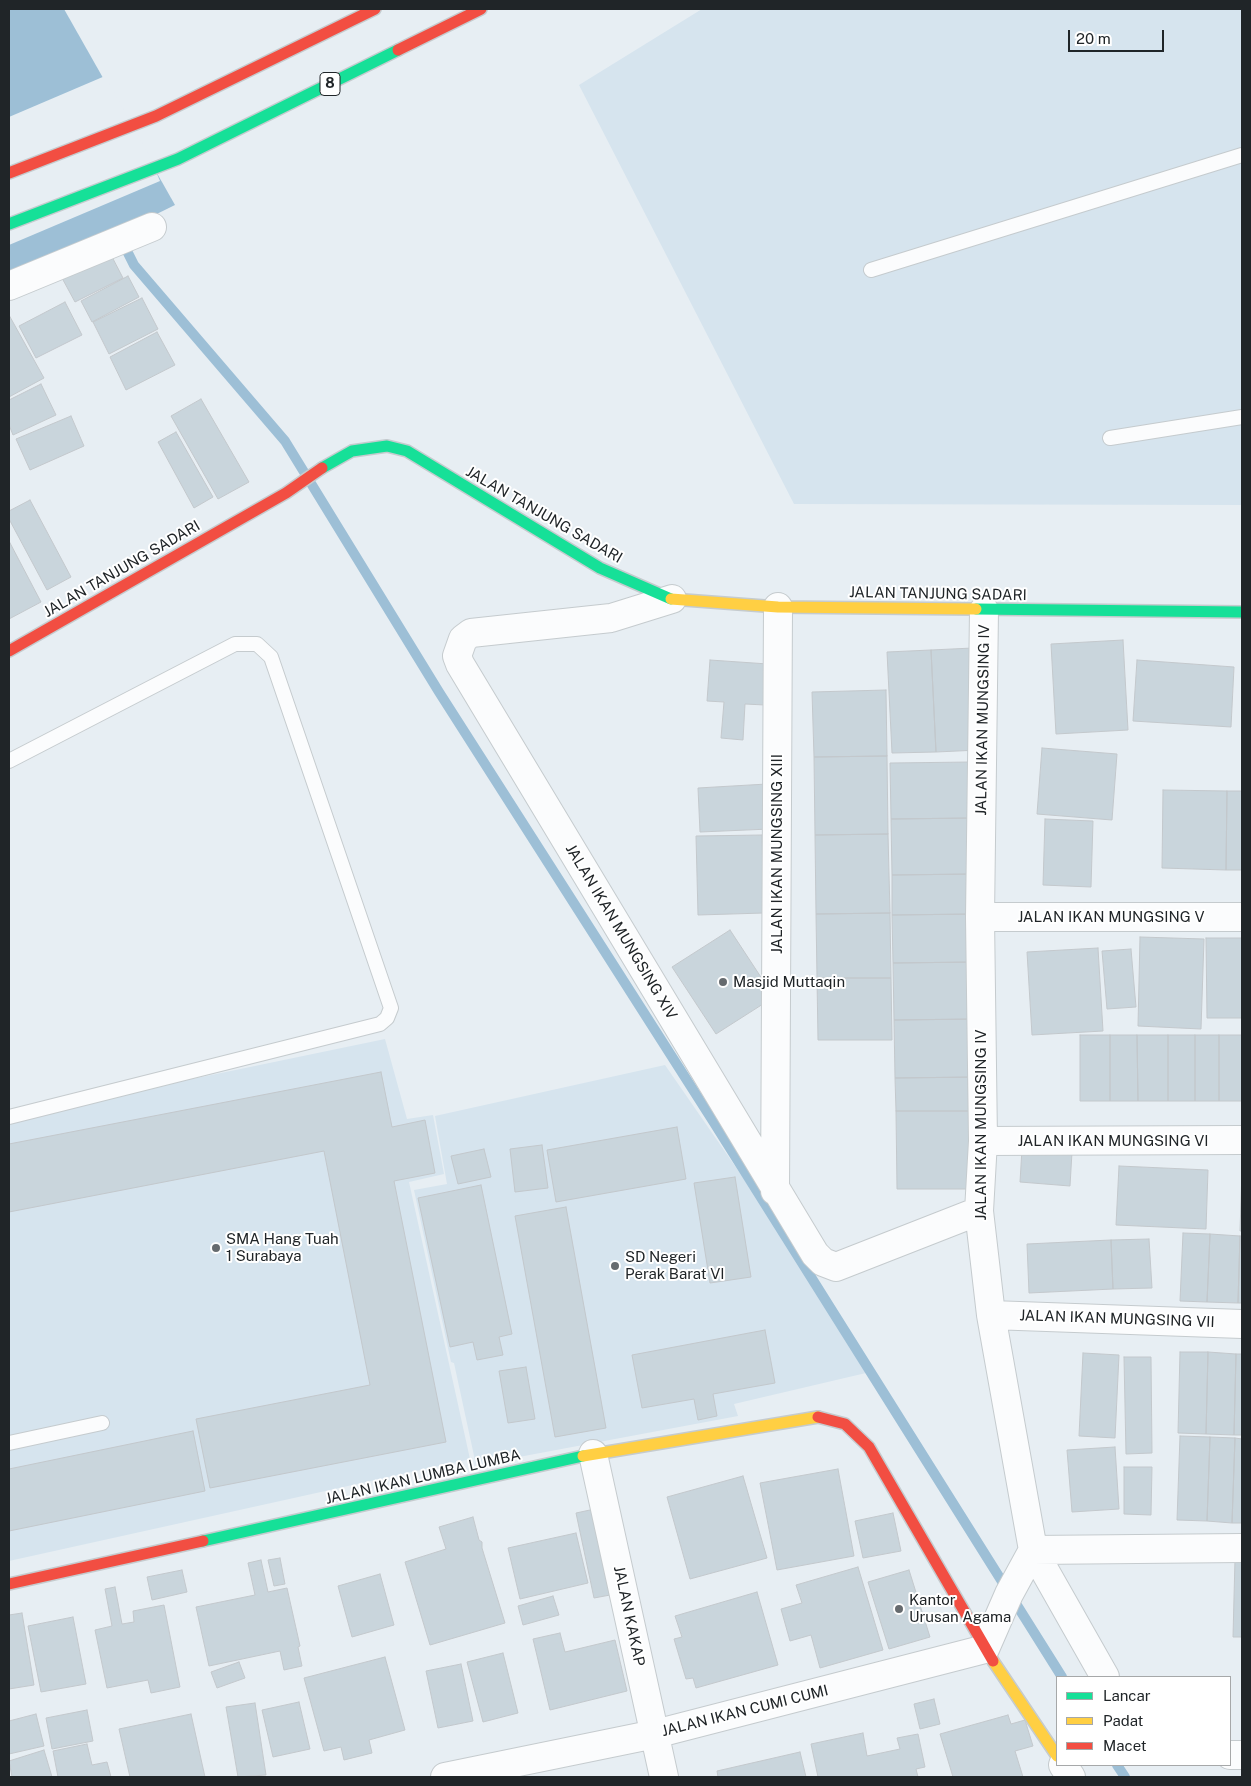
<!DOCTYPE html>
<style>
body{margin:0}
#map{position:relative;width:1251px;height:1786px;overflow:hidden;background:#e7eef3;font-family:"Public Sans",sans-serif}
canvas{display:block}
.frame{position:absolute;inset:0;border:10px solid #202528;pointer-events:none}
.legend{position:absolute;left:1056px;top:1676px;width:175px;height:90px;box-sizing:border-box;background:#fff;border:1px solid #a6a8a9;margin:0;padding:6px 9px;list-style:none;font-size:15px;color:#202528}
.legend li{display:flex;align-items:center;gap:10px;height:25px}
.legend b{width:25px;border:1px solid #a6a8a9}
.scale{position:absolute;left:1068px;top:30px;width:96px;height:22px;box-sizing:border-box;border:2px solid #202528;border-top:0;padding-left:6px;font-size:15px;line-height:18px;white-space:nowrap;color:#202528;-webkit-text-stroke:4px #fff;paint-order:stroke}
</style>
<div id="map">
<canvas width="1251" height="1786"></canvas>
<div class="frame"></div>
<ul class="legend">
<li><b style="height:6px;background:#16e098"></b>Lancar</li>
<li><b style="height:6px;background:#ffcf43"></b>Padat</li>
<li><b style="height:6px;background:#f24e42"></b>Macet</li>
</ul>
<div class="scale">20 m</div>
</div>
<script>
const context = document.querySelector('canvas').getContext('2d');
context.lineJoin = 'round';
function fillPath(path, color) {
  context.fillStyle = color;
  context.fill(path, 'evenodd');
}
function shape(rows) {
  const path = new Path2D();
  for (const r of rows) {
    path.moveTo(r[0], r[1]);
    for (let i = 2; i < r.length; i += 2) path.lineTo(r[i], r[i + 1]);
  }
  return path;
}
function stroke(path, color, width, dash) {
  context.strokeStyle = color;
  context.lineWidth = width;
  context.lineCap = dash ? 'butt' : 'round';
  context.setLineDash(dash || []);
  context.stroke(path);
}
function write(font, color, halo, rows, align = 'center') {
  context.font = font + ' "Public Sans",sans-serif';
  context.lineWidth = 4;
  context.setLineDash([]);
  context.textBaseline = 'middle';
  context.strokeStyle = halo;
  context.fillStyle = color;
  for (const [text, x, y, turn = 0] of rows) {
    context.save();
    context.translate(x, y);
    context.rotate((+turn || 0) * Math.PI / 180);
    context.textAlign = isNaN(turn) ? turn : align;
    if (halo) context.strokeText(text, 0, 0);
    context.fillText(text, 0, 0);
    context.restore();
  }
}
const built = shape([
 [702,9,1242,9,1242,505,794,504,579,85],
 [385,1039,407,1119,433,1115,444,1174,409,1182,470,1459,9,1561,9,1117],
 [665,1065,762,1205,866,1373,734,1404,738,1416,476,1465,454,1363,451,1362,414,1190,447,1184,435,1116]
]);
const water = shape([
 [9,9,64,9,175,205,118,233,9,279]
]);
const pier = shape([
 [105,76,148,153,160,181,9,245,9,117]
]);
const stream = shape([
 [122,241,134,265,285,441,439,692,713,1121,1062,1677],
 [1117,1765,1125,1777]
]);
const building = shape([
 [110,253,123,278,75,302,62,278,110,253],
 [128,276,139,297,92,322,81,301,128,276],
 [142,298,158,329,109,354,93,322,142,298],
 [65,302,82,335,36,358,19,326,65,302],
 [9,315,44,378,9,397,9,315],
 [157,332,175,365,126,390,110,357,157,332],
 [41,384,56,415,13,435,9,425,9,400,41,384],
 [201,399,249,482,218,499,171,416,201,399],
 [71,416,84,446,30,470,16,439,71,416],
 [176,432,213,497,194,508,158,442,176,432],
 [30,500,71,577,47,590,9,519,9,511,30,500],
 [9,541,41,602,9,619,9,541],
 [1123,640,1128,730,1056,734,1051,644,1123,640],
 [973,648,979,750,936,752,931,650,973,648],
 [931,650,936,752,892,753,887,652,931,650],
 [710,660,768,664,765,705,745,704,743,740,721,738,724,702,707,701,710,660],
 [1137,660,1234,667,1231,727,1133,721,1137,660],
 [886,690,887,756,814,757,812,692,886,690],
 [1042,748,1117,754,1112,820,1037,814,1042,748],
 [887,756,888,834,815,835,814,757,887,756],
 [972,762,973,818,891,819,890,763,972,762],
 [767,784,770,829,700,832,698,788,767,784],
 [1163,790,1227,791,1226,870,1162,868,1163,790],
 [1227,791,1242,791,1242,870,1226,870,1227,791],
 [973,818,974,874,892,875,891,819,973,818],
 [1045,819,1093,821,1091,887,1043,885,1045,819],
 [888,834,890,913,816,914,815,835,888,834],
 [762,835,764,913,698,915,696,836,762,835],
 [974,874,975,914,892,915,892,875,974,874],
 [890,913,891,978,817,978,816,914,890,913],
 [975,914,975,962,893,963,892,915,975,914],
 [730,930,774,997,716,1034,672,967,730,930],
 [1140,937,1204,939,1201,1029,1138,1026,1140,937],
 [1206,938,1242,938,1242,1018,1207,1018,1206,938],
 [1098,948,1103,1031,1032,1035,1027,952,1098,948],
 [1131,949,1136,1007,1107,1009,1102,951,1131,949],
 [975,962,976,1019,894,1020,893,963,975,962],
 [817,978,891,978,892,1040,818,1040,817,978],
 [976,1019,977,1077,895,1078,894,1020,976,1019],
 [1080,1035,1110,1035,1110,1101,1080,1101,1080,1035],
 [1110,1035,1137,1035,1138,1101,1110,1101,1110,1035],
 [1137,1035,1168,1035,1168,1101,1138,1101,1137,1035],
 [1168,1035,1195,1035,1195,1101,1168,1101,1168,1035],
 [1195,1035,1219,1035,1219,1101,1195,1101,1195,1035],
 [1219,1035,1242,1035,1242,1101,1219,1101,1219,1035],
 [381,1072,392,1127,425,1120,435,1173,394,1181,446,1442,210,1488,196,1419,370,1385,324,1151,9,1212,9,1144,381,1072],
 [977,1077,978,1111,896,1111,895,1078,977,1077],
 [896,1111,978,1111,979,1189,897,1189,896,1111],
 [677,1127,686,1179,556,1202,547,1150,677,1127],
 [542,1145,548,1188,515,1192,510,1149,542,1145],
 [484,1149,491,1177,458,1184,451,1156,484,1149],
 [1022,1149,1072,1152,1070,1186,1020,1182,1022,1149],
 [1119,1166,1208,1170,1206,1229,1116,1225,1119,1166],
 [1242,1171,1242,1231,1240,1231,1242,1171],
 [735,1177,751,1277,710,1283,694,1183,735,1177],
 [481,1185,512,1334,499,1337,503,1355,477,1360,473,1342,450,1347,418,1198,481,1185],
 [566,1207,606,1428,555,1437,515,1216,566,1207],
 [1183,1233,1210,1234,1207,1302,1180,1301,1183,1233],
 [1210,1234,1240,1236,1238,1303,1207,1302,1210,1234],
 [1240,1236,1242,1236,1242,1303,1238,1303,1240,1236],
 [1149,1239,1152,1288,1113,1289,1111,1240,1149,1239],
 [1111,1240,1113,1289,1029,1293,1027,1244,1111,1240],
 [765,1330,775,1383,713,1394,717,1416,698,1420,694,1399,642,1408,632,1355,765,1330],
 [1180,1352,1208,1352,1206,1434,1178,1433,1180,1352],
 [1208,1352,1236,1354,1234,1435,1206,1434,1208,1352],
 [1083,1353,1119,1355,1115,1438,1079,1436,1083,1353],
 [1236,1354,1242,1354,1242,1435,1234,1435,1236,1354],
 [1124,1357,1151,1357,1152,1453,1126,1454,1124,1357],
 [526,1367,535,1419,508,1423,499,1371,526,1367],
 [193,1431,205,1491,9,1531,9,1469,193,1431],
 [1180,1436,1210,1437,1207,1521,1177,1520,1180,1436],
 [1210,1437,1235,1438,1232,1523,1207,1521,1210,1437],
 [1235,1438,1242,1439,1242,1523,1232,1523,1235,1438],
 [1115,1447,1119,1509,1072,1512,1067,1450,1115,1447],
 [1124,1467,1152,1467,1151,1515,1124,1514,1124,1467],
 [838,1469,854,1556,777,1570,760,1483,838,1469],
 [743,1476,767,1558,690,1579,667,1497,743,1476],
 [604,1507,621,1593,594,1598,576,1513,604,1507],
 [893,1513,901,1551,863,1558,855,1521,893,1513],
 [473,1517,479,1540,482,1542,482,1548,505,1623,430,1645,405,1562,446,1549,439,1527,473,1517],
 [576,1533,588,1583,520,1599,508,1548,576,1533],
 [280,1558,285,1584,274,1586,268,1560,280,1558],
 [1235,1559,1242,1559,1242,1637,1233,1637,1235,1559],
 [261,1560,268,1592,287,1588,300,1646,298,1647,302,1666,284,1670,280,1651,209,1666,196,1607,255,1595,248,1563,261,1560],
 [858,1567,883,1650,820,1668,811,1635,790,1641,781,1609,802,1603,796,1585,858,1567],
 [182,1570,187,1592,152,1600,147,1577,182,1570],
 [909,1570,930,1637,889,1649,868,1582,909,1570],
 [380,1574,394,1625,352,1637,338,1586,380,1574],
 [115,1587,122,1624,134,1622,133,1611,164,1605,180,1687,151,1693,148,1680,107,1688,95,1630,112,1626,105,1589,115,1587],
 [757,1592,778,1665,696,1688,693,1678,686,1679,674,1639,682,1637,675,1616,757,1592],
 [553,1596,559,1615,523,1625,518,1606,553,1596],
 [22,1613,34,1685,9,1689,9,1615,22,1613],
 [73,1617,86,1684,41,1692,28,1626,73,1617],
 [560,1633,565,1652,615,1640,627,1691,550,1710,533,1639,560,1633],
 [503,1653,518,1713,483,1722,467,1662,503,1653],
 [385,1657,405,1730,369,1740,372,1753,344,1760,341,1747,324,1751,304,1678,385,1657],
 [239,1662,245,1678,217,1688,211,1672,239,1662],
 [461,1664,473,1721,438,1728,426,1671,461,1664],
 [934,1699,940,1724,920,1729,914,1704,934,1699],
 [299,1702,310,1749,273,1757,262,1710,299,1702],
 [255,1703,266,1775,238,1777,226,1707,255,1703],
 [87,1710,93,1741,52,1749,46,1718,87,1710],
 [36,1714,44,1746,9,1754,9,1721,36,1714],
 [191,1714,205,1777,130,1777,119,1729,191,1714],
 [1008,1715,1011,1724,1025,1720,1033,1746,1015,1751,1023,1777,953,1777,940,1734,1008,1715],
 [863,1733,867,1756,900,1749,897,1738,918,1734,925,1767,916,1769,918,1777,818,1777,811,1744,863,1733],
 [87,1744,92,1765,107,1762,111,1777,58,1777,53,1751,87,1744],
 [44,1750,52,1777,12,1777,9,1761,44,1750],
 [800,1752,806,1777,718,1777,717,1771,800,1752]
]);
const lane = shape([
 [871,270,1242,155],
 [1110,438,1242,417],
 [9,761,235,644,257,644,271,657,391,1008,387,1018,380,1024,9,1117],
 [9,1443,102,1423]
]);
const street = shape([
 [9,286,152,227],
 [672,599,611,618,471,633,463,639,457,656,460,664,815,1254,823,1262,836,1267,979,1211],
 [984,610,980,917,983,1141,979,1211,991,1315,1033,1550,1105,1677],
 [980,917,1242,917],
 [983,1141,1242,1140],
 [775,1191,778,607],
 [991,1315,1242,1324],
 [593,1454,664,1777],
 [1230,1755,1242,1755],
 [1063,1765,1071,1777],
 [445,1777,655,1734,985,1649,1009,1594,1033,1550,1242,1548]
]);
const fast = shape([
 [9,224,178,159,398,50],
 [322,468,352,451,387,446,407,451,600,568,671,599],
 [976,609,1242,612],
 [203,1541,583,1456]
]);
const slow = shape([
 [671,599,778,607,976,609],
 [583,1456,818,1417],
 [993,1661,1057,1756]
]);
const jam = shape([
 [398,50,481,9],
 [9,173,156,116,375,9],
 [9,651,286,493,322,468],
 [818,1417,845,1424,869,1447,993,1661],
 [9,1584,203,1541]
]);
const markers = [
 [723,982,5,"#666b6f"],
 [216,1248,5,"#666b6f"],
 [615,1266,5,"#666b6f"],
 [899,1609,5,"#666b6f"]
];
const shields = [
 [330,84,20]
];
const shieldNames = [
 ["8",330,84]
];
const streetNames = [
 ["JALAN TANJUNG SADARI",544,515,30],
 ["JALAN TANJUNG SADARI",122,569,-30],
 ["JALAN TANJUNG SADARI",938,594,1],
 ["JALAN IKAN MUNGSING IV",983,720,-89],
 ["JALAN IKAN MUNGSING XIII",777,854,-90],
 ["JALAN IKAN MUNGSING V",1111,917],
 ["JALAN IKAN MUNGSING XIV",621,932,59],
 ["JALAN IKAN MUNGSING IV",981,1125,-90],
 ["JALAN IKAN MUNGSING VI",1113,1141],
 ["JALAN IKAN MUNGSING VII",1117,1319,2],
 ["JALAN IKAN LUMBA LUMBA",423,1477,-13],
 ["JALAN KAKAP",629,1616,78],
 ["JALAN IKAN CUMI CUMI",745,1711,-14]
];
const poiNames = [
 ["Masjid Muttaqin",733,982],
 ["SMA Hang Tuah",226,1239],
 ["1 Surabaya",226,1256],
 ["SD Negeri",625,1257],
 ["Perak Barat VI",625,1274],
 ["Kantor",909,1600],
 ["Urusan Agama",909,1617]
];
fillPath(built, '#d6e4ee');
fillPath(water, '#9dbfd6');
fillPath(pier, '#e7eef3');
stroke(stream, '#9dbfd6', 10);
fillPath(building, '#c9d5dc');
stroke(building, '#c3c8cc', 1);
stroke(lane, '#c5cbce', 16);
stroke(street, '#c5cbce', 30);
stroke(fast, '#c5cbce', 14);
stroke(slow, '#c5cbce', 14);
stroke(jam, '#c5cbce', 14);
stroke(lane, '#fbfcfd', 14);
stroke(street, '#fbfcfd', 28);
stroke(fast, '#16e098', 11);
stroke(slow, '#ffcf43', 11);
stroke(jam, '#f24e42', 11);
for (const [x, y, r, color] of markers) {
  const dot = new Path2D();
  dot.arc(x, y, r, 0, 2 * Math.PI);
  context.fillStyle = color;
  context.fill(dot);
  stroke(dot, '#fff', 2);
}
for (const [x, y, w] of shields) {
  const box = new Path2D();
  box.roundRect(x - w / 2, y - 11.5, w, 23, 4);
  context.fillStyle = '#fff';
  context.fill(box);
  stroke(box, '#202528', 1);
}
write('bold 14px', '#202528', null, shieldNames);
write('15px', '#202528', '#fff', streetNames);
write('15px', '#202528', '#fff', poiNames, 'left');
</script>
